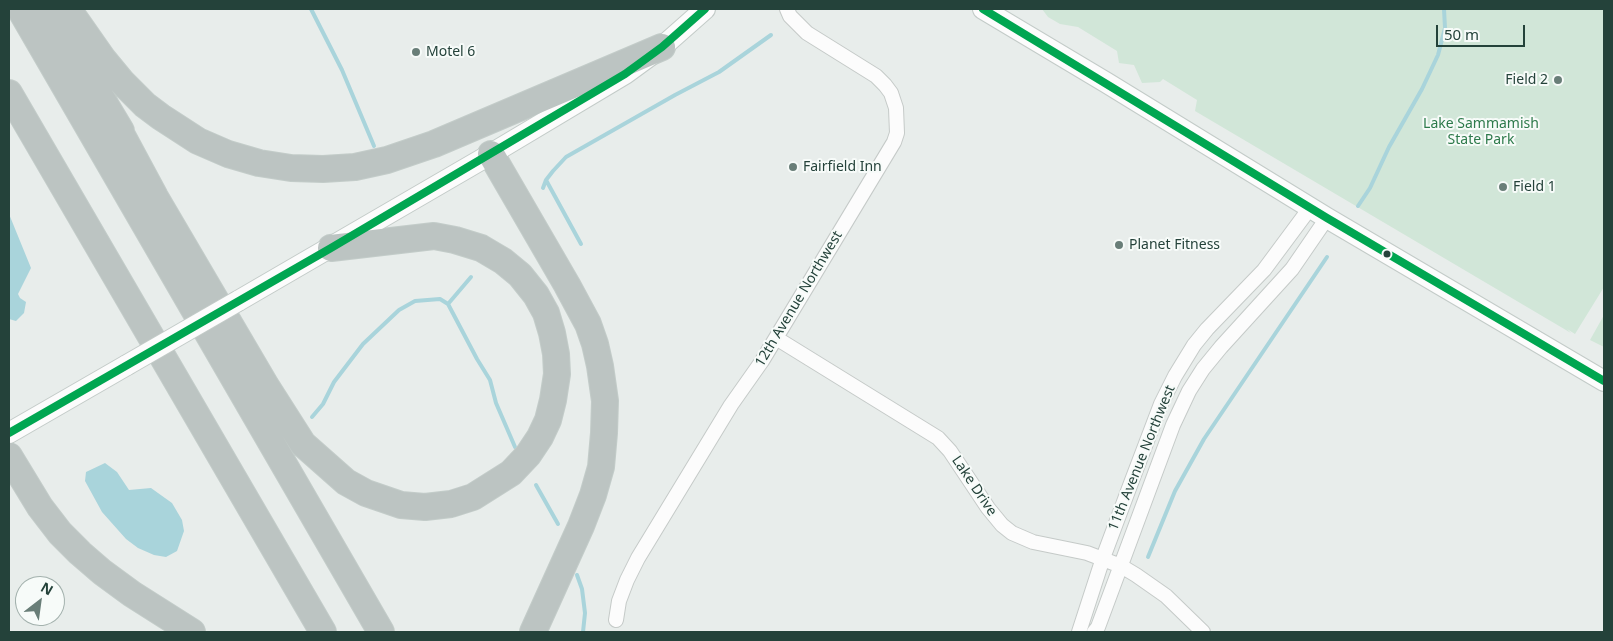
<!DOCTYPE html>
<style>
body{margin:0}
#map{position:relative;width:1613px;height:641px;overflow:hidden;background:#e8edeb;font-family:"Noto Sans",sans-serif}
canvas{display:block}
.frame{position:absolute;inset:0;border:10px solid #24423a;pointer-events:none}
.north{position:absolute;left:15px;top:576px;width:50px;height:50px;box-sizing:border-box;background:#f7fbf9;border:1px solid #a3b1ad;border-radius:50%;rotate:30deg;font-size:14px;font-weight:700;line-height:20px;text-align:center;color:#24423a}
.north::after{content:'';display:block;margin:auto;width:18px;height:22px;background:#697e78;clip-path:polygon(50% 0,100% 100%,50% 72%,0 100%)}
.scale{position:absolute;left:1436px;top:25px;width:89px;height:22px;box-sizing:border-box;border:2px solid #24423a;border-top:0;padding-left:6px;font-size:15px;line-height:18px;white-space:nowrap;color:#24423a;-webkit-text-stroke:4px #f7fbf9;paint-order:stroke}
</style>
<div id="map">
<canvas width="1613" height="641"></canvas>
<div class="frame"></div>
<div class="north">N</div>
<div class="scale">50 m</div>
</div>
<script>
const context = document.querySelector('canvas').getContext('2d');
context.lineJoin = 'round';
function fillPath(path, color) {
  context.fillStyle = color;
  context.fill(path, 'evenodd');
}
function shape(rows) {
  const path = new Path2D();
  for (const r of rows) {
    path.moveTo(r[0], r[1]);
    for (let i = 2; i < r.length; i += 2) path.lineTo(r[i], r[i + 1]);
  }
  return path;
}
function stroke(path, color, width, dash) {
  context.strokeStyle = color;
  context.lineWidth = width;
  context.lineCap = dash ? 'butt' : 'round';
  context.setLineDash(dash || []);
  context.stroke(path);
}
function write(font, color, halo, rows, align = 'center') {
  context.font = font + ' "Noto Sans",sans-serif';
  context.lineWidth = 4;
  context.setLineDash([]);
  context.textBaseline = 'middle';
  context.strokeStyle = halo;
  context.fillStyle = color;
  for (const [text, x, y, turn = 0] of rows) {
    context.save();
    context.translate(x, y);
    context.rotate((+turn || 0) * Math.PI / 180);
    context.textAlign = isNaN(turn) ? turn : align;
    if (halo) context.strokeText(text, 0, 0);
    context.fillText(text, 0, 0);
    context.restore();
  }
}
const green = shape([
 [1042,9,1604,9,1604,287,1575,334,1567,329,1571,333,1195,111,1197,100,1163,79,1160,82,1142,83,1134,65,1119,63,1117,51,1078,27,1060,24,1048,17],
 [1604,315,1604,347,1590,340]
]);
const water = shape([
 [9,214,31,268,18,294,20,298,26,302,24,313,16,321,9,319],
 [105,463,117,472,129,490,151,488,172,503,182,520,184,531,177,551,166,557,154,555,138,548,126,539,102,512,85,481,86,472]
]);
const stream = shape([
 [311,9,342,70,374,146],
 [543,188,546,180],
 [1358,206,1370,188,1389,147,1422,89,1438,55,1445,28,1444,9],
 [581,244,546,180,553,171,566,157,675,95,719,72,771,35],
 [448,304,471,277],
 [312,417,323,404,334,382,363,344,399,310,415,301,440,299,448,304,477,359,490,380,496,403,515,447],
 [536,485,558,524],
 [1148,557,1175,491,1204,439,1327,257],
 [577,575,582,589,585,613,583,632]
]);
const minor = shape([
 [776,338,938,438,950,451,988,508,1002,525,1012,533,1033,542,1087,553,1121,566,1136,575,1166,596,1203,632],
 [616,620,619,601,627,580,638,558,731,405,762,361,894,142,897,133,896,108,891,93,885,85,876,76,807,33,790,16,787,9],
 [1079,632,1103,558,1131,483,1161,404,1175,376,1194,345,1207,329,1264,270,1310,208],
 [1094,632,1098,627,1173,425,1189,391,1203,369,1221,347,1292,269,1327,218]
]);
const secondary = shape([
 [983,9,1107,83,1327,218,1604,381],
 [238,301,491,154,625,74,662,47,705,9],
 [9,433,127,365]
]);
const motorway = shape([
 [20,9,381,632],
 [48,9,121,131],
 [68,9,103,59,122,82,145,105,161,117,198,141,228,154,259,163,291,168,323,169,355,167,387,160,434,144,662,47],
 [9,93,323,632],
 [112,117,155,197,266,386,303,444,346,482,366,493,401,505,425,507,451,504,473,497,511,473,528,455,540,437,548,420,553,400,557,374,556,354,552,333,546,313,536,295,520,275,503,261,481,248,455,240,434,236,331,248],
 [491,154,567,285,588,324,595,344,600,366,605,401,604,433,601,467,593,495,581,526,533,632],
 [9,456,40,507,60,533,80,553,102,572,132,594,192,632]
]);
const secondaryBridge = shape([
 [127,365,238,301]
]);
const bus1 = shape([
 [983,9,1327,218,1604,381],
 [9,433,331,248,625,74,662,47,705,9]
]);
const markers = [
 [416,52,5,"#697e78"],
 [1558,80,5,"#697e78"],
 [793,167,5,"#697e78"],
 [1503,187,5,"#697e78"],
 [1119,245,5,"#697e78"],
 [1387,254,4.5,"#24423a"]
];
const poiNames = [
 ["Motel 6",426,52],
 ["Field 2",1548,80,"right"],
 ["Fairfield Inn",803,167],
 ["Field 1",1513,187],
 ["Planet Fitness",1129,245]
];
const parkNames = [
 ["Lake Sammamish",1481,124],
 ["State Park",1481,140]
];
const streetNames = [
 ["12th Avenue Northwest",799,299,-59],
 ["11th Avenue Northwest",1142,458,-68],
 ["Lake Drive",974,486,56]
];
fillPath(green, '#d1e6d8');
fillPath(water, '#a9d4db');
stroke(stream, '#a9d4db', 4);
stroke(minor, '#c5cac8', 16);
stroke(secondary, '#c3cbc8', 22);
stroke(motorway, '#c3ccc9', 28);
stroke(minor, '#fcfcfc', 14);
stroke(secondary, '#fcfcfc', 20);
stroke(motorway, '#bcc4c2', 26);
stroke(secondaryBridge, '#c3cbc8', 22, []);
stroke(secondaryBridge, '#fcfcfc', 20);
stroke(bus1, '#00a651', 8);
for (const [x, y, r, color] of markers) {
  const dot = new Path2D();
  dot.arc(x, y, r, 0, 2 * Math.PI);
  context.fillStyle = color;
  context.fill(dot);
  stroke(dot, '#f7fbf9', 2);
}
write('14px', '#24423a', '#f7fbf9', poiNames, 'left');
write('14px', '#2d7a4b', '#f7fbf9', parkNames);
write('14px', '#24423a', '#f7fbf9', streetNames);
</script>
